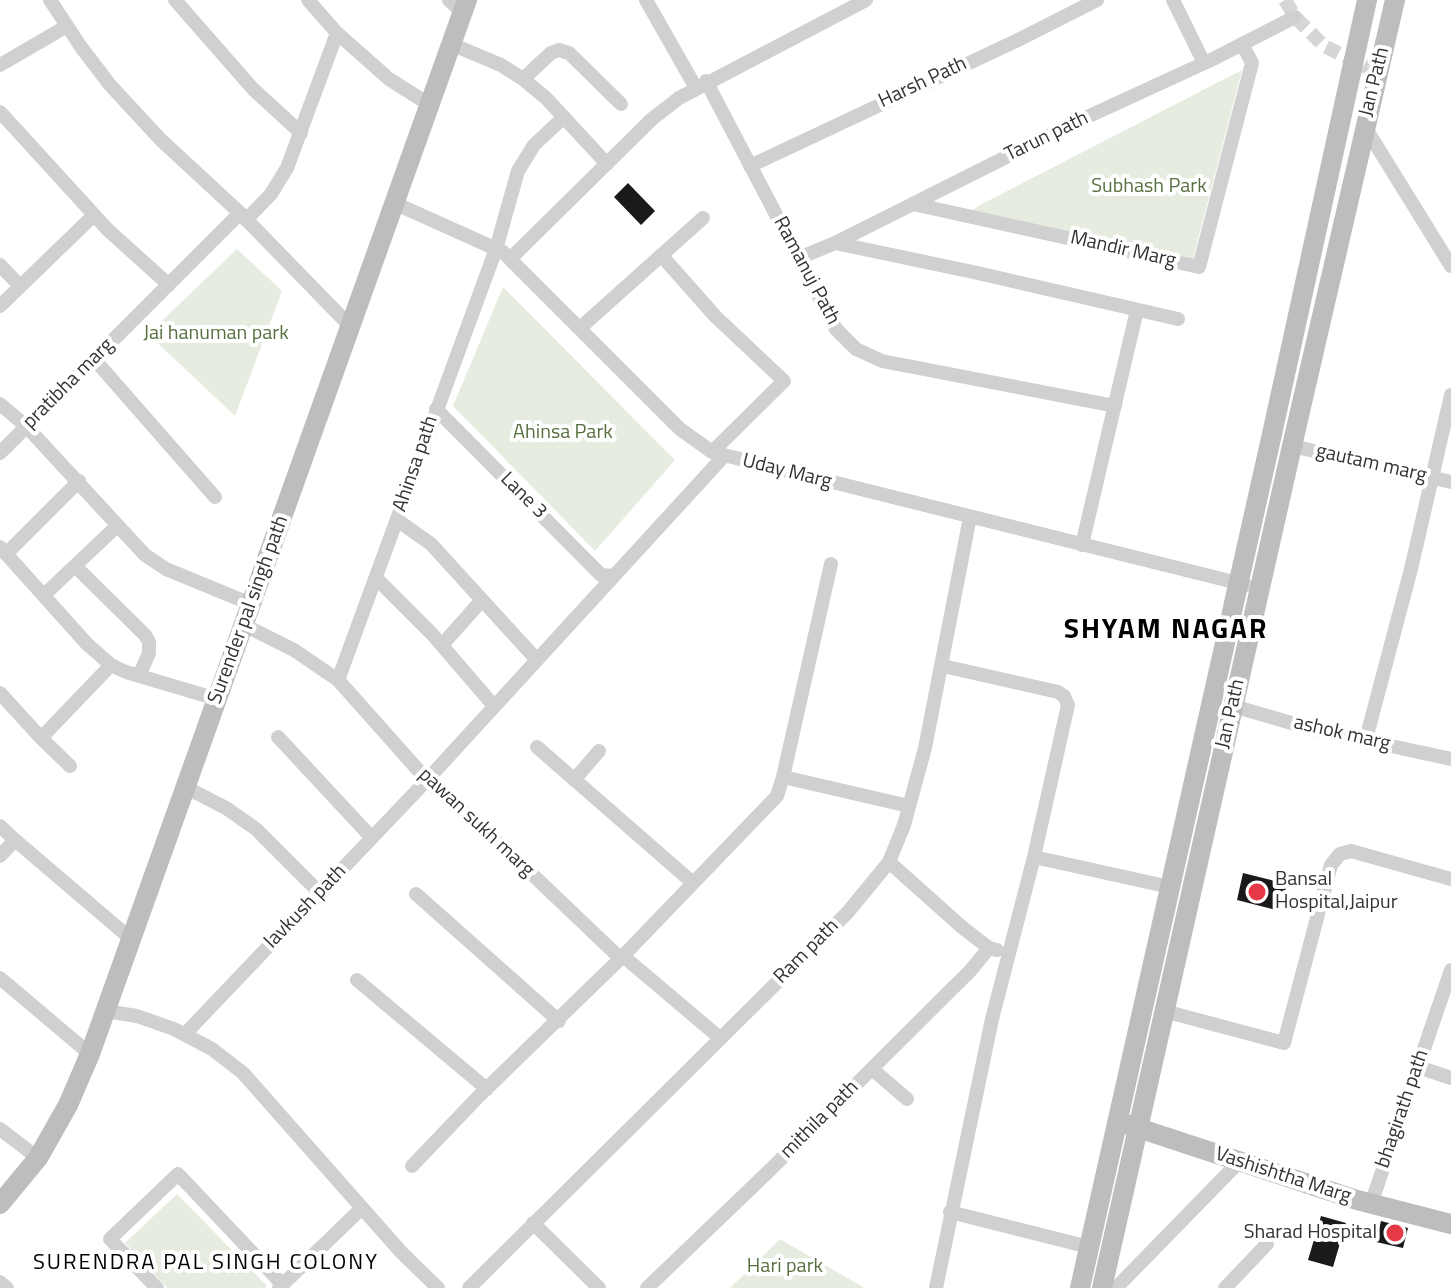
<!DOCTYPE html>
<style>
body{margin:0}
canvas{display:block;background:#fff}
</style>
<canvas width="1451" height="1288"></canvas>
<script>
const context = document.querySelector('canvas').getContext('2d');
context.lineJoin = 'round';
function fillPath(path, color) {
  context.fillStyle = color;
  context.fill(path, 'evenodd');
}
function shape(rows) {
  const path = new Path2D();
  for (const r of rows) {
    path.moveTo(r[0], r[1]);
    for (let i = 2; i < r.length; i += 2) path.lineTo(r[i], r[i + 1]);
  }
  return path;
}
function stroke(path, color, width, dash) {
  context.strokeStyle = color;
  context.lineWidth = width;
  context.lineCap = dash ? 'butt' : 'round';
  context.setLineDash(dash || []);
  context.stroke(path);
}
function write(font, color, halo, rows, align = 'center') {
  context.font = font + ' "Titillium Web",sans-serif';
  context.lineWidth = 8;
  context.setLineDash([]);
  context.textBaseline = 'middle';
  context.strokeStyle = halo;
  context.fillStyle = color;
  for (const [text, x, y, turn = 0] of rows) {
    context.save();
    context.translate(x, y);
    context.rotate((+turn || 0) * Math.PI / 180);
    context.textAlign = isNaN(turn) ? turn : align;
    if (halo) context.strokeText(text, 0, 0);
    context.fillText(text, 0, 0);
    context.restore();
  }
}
const green = shape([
 [1242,70,1193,259,967,215,978,206],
 [237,249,282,291,235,416,148,334],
 [503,287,675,460,595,551,453,406],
 [177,1194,267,1286,265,1288,167,1288,125,1243],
 [780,1239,863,1287,862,1288,730,1288]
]);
const building = shape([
 [628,183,655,211,641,225,614,197],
 [1243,873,1287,884,1280,911,1237,900],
 [1321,1216,1346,1223,1333,1267,1308,1260],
 [1381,1221,1408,1228,1403,1248,1376,1242]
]);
const streetTunnel = shape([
 [1285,0,1295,17,1324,46,1378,73]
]);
const street = shape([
 [50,0,81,47,110,85,161,140,240,213,350,326],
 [175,0,253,89,301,133],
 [308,0,337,33,389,79,430,105],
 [449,0,462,12],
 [646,0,696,88],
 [1173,0,1204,63],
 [451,44,501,65,523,79,546,98,607,164],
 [0,65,67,26],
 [523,79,551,53,559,50,569,53,621,104],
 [706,81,836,329,856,349,882,361,1115,406],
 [0,112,108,230,169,285],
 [1365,127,1451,266],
 [750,166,1018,40,1097,0],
 [394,203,503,252,680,429,712,452,1246,585],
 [913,204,1199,267,1252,63,1242,44],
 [246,220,271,194,287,168,337,33],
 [835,243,973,272,1178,319],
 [661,255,715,316,784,381,712,452],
 [799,258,835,243,1074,123,1211,60,1295,17],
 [510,259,652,119,679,98,866,0],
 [0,265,20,286],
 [0,306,94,215],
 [580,328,703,218],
 [94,359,215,497],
 [0,404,26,426,145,555,166,569,251,604],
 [436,409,601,575,613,576],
 [1292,446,1451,482],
 [0,453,240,213],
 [397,520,431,544,537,660],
 [1082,545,1137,310],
 [0,547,87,644,111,665,126,672,217,699],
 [6,554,79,481],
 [831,564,783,777,909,806],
 [75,566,145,635,149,642,149,653,139,676],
 [376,578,432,634,494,706],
 [44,595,117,526],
 [244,625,294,650,338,680,427,780,514,857,621,959],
 [442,645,482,600],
 [943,666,1058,692,1064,696,1068,705,1034,857,1170,887],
 [338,680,496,249,518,171,534,145,564,117],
 [0,693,41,738,111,665],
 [1233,706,1312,729,1451,759],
 [278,737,372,838],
 [41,738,70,766],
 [1366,739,1411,569,1451,395],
 [537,747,693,883],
 [574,780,599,751],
 [185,787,226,808,256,829,320,893],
 [0,826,15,840],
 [0,856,15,840,131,939],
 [889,862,963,928,989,948,997,950],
 [416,894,559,1021],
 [0,978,90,1054],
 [357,980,487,1089],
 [105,1011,137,1016,174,1029,212,1049,243,1073,401,1252,438,1288],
 [1164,1011,1284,1043,1331,865,1340,854,1351,851,1451,879],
 [185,1034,427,780,724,456],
 [720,1038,623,956,777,796,783,777],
 [1418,1067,1451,1078],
 [872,1069,907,1099],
 [0,1129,38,1158],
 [412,1166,479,1096,623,956],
 [1371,1204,1451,970],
 [950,1212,1089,1247],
 [533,1223,599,1288],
 [0,1282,7,1288],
 [157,1288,110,1239,178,1174,282,1284],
 [279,1288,362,1208],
 [469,1288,848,912,889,862,904,825,925,748,970,517],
 [647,1288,770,1170,970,971,989,948],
 [936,1288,992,1019,1034,857],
 [1116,1288,1239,1162],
 [1225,1288,1267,1244]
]);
const secondary = shape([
 [1126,1124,1357,1200,1451,1224],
 [0,1204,38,1158,68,1105,90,1054,467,0],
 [1080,1288,1272,434,1367,0],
 [1102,1288,1292,446,1395,0]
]);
const markers = [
 [1257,892,10,"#e63946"],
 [1395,1233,10,"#e63946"]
];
const streetNames = [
 ["Jan Path",1375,82,-76],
 ["Harsh Path",923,83,-25],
 ["Tarun path",1047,137,-26],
 ["Mandir Marg",1123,250,13],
 ["Ramanuj Path",806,271,62],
 ["pratibha marg",69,384,-45],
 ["Ahinsa path",416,464,-71],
 ["gautam marg",1371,464,13],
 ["Uday Marg",787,472,14],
 ["Lane 3",523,496,45],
 ["Surender pal singh path",249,610,-70],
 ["Jan Path",1231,714,-77],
 ["ashok marg",1342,734,13],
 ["pawan sukh marg",476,823,43],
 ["lavkush path",306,907,-46],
 ["Ram path",807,952,-45],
 ["bhagirath path",1403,1109,-71],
 ["mithila path",820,1120,-45],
 ["Vashishtha Marg",1283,1176,18]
];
const parkNames = [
 ["Subhash Park",1149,187],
 ["Jai hanuman park",216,334],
 ["Ahinsa Park",563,433],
 ["Hari park",785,1267]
];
const poiNames = [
 ["Bansal",1275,880],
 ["Hospital,Jaipur",1275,903],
 ["Sharad Hospital",1377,1233,"right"]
];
const neighbourhoodNames = [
 ["SURENDRA PAL SINGH COLONY",206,1264]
];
const districtNames = [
 ["SHYAM NAGAR",1166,631]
];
fillPath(green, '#e6ecdf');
fillPath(building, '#1a1a1a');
stroke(streetTunnel, '#d6d6d6', 14, [14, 7]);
stroke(street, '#d0d0d0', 14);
stroke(secondary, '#bdbdbd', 20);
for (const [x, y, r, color] of markers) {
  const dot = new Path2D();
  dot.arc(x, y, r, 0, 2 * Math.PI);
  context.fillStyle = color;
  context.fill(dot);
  stroke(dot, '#fff', 3);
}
write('20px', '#333', '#fff', streetNames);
write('20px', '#56703f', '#fff', parkNames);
write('20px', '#333', '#fff', poiNames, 'left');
context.letterSpacing = '2px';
write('22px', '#000', '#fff', neighbourhoodNames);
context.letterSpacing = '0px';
context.letterSpacing = '2px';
write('bold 28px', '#000', '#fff', districtNames);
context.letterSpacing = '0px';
</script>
